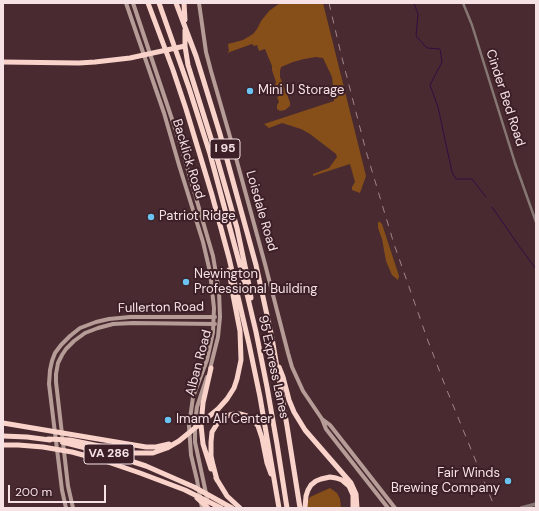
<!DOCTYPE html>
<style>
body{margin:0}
#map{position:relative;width:539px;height:511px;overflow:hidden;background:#482a30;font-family:"DM Sans",sans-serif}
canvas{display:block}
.frame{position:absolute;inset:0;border:4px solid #f6e2e5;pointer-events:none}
.scale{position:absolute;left:8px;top:485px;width:98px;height:18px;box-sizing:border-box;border:2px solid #f6e2e5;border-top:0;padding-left:5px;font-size:12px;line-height:14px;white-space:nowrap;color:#f6e2e5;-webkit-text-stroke:3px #3d2027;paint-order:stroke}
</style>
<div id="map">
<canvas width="539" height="511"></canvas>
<div class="frame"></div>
<div class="scale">200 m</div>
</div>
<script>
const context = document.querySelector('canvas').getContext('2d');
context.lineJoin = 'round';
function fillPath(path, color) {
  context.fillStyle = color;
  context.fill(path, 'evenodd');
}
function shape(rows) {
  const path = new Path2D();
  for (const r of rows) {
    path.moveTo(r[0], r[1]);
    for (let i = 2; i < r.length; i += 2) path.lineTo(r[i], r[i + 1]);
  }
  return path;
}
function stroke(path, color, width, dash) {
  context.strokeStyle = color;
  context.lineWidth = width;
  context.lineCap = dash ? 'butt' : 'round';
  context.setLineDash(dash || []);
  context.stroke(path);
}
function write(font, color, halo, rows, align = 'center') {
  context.font = font + ' "DM Sans",sans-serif';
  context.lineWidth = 4;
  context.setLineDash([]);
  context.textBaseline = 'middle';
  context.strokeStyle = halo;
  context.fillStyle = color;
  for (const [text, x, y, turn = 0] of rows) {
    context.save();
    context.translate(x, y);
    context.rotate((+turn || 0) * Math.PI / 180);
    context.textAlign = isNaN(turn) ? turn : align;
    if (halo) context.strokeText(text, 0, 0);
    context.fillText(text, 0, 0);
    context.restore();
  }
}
const forest = shape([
 [280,3,323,3,366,176,360,193,352,190,352,187,355,182,350,164,313,176,313,174,329,168,337,157,336,154,310,134,301,129,282,123,269,128,264,124,334,101,334,98,335,95,335,92,333,87,332,77,323,58,316,57,304,59,293,62,281,67,280,71,280,77,290,102,290,106,285,110,280,111,277,109,277,105,279,102,277,97,279,96,275,85,276,82,272,70,272,66,265,49,259,51,257,45,254,46,252,44,227,53,229,51,228,44,243,40,253,34,257,29,261,21,269,11],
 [378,222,380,222,382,224,399,276,398,280,392,275,386,261,382,239,378,228],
 [330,488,337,493,340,499,341,508,308,508,308,501,310,497]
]);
const stream = shape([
 [414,3,418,14,416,36,427,48,440,49,442,62,430,85,438,107,452,172,456,179,472,179,486,197],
 [492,207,519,246,536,269]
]);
const minor = shape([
 [463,3,472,25,515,163,536,222]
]);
const tertiary = shape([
 [521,508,536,504]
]);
const secondary = shape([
 [126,3,164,113,179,165,203,242,210,272,214,308,213,332,207,360,193,397,189,426,191,455,197,480,202,508],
 [133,3,180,143,213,256,219,291,220,317,218,337,210,369],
 [199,3,206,52,211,71,233,147,265,264,288,353,292,367,303,391,322,419,326,429,388,508],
 [207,377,197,407,195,422,195,442,207,498,207,504],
 [322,419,330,425,395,508],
 [66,508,62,490,49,384,50,370,52,361,55,353,61,345,70,336,80,328,96,322,109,319,130,317,215,317],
 [73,508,68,486,56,382,56,374,58,363,62,355,66,349,74,341,85,333,98,328,113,324,133,323,215,324]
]);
const motorway = shape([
 [148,3,173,70,186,109,212,195,229,258,249,344,260,397,279,508],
 [159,3,189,88,210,154,242,273,256,332,267,387,277,444,287,508],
 [176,3,196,56,220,134,256,265,272,338,287,426,300,508],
 [184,3,185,20],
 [185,30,185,46,188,65,215,151,237,228,248,280,251,298],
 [3,62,79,63,95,62,130,58,185,46],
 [279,367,283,377,289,400,294,412,305,430,351,483,356,494,357,508],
 [211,368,203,403,201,425,203,444,211,469],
 [3,423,146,447,156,447,169,444],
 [3,436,27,437,50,440],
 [48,439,70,440,134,453,153,453,167,448,179,441,218,409,227,399,234,388,237,379,241,360,240,331,233,295,229,270],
 [62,442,106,453,146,466,194,487,232,508],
 [3,445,18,445,43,447,72,452,105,461,140,473,185,490,221,508],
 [216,478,227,496,240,508],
 [217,480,213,465,211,456,211,442,212,432,217,424,221,419,226,416,234,414,240,414,247,416,253,420,258,426,262,438,267,463,271,474],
 [197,498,208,508],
 [305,508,306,496,308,490,311,485,316,481,321,479,330,477,336,478,342,480,349,486,353,495,353,508]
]);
const rail = shape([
 [329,3,341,54,366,151,394,244,428,341,446,388,495,508]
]);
const markers = [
 [250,91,4,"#6bc3f2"],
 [151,217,4,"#6bc3f2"],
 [186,282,4,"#6bc3f2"],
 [168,420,4,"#6bc3f2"],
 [508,481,4,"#6bc3f2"]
];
const shields = [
 [225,149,30],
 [109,454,50]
];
const shieldNames = [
 ["I 95",225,149],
 ["VA 286",109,454]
];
const poiNames = [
 ["Mini U Storage",258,91],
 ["Patriot Ridge",159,217],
 ["Newington",194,275],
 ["Professional Building",194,290],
 ["Imam Ali Center",176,420],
 ["Fair Winds",500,474,"right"],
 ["Brewing Company",500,489,"right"]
];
const streetNames = [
 ["Cinder Bed Road",505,98,72],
 ["Backlick Road",188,159,73],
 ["Loisdale Road",261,211,74],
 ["Fullerton Road",161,308,-1],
 ["Alban Road",199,363,-75],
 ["95 Express Lanes",273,367,78]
];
fillPath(forest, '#864e18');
stroke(stream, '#330d43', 1);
stroke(minor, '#867773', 2.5);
stroke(tertiary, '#867773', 3.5);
stroke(secondary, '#b59c96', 4);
stroke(motorway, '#f9d2c9', 5);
stroke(rail, '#9f868a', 1, [7, 7]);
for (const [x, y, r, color] of markers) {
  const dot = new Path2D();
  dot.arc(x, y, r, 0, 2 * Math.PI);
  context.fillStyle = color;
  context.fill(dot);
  stroke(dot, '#3d2027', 1.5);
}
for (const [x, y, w] of shields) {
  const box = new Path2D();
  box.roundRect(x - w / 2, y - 10, w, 20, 3);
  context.fillStyle = '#3d2027';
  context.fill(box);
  stroke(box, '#f6e2e5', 1);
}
write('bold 12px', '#f6e2e5', null, shieldNames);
write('13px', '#f6e2e5', '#3d2027', poiNames, 'left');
write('13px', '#f6e2e5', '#3d2027', streetNames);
</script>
